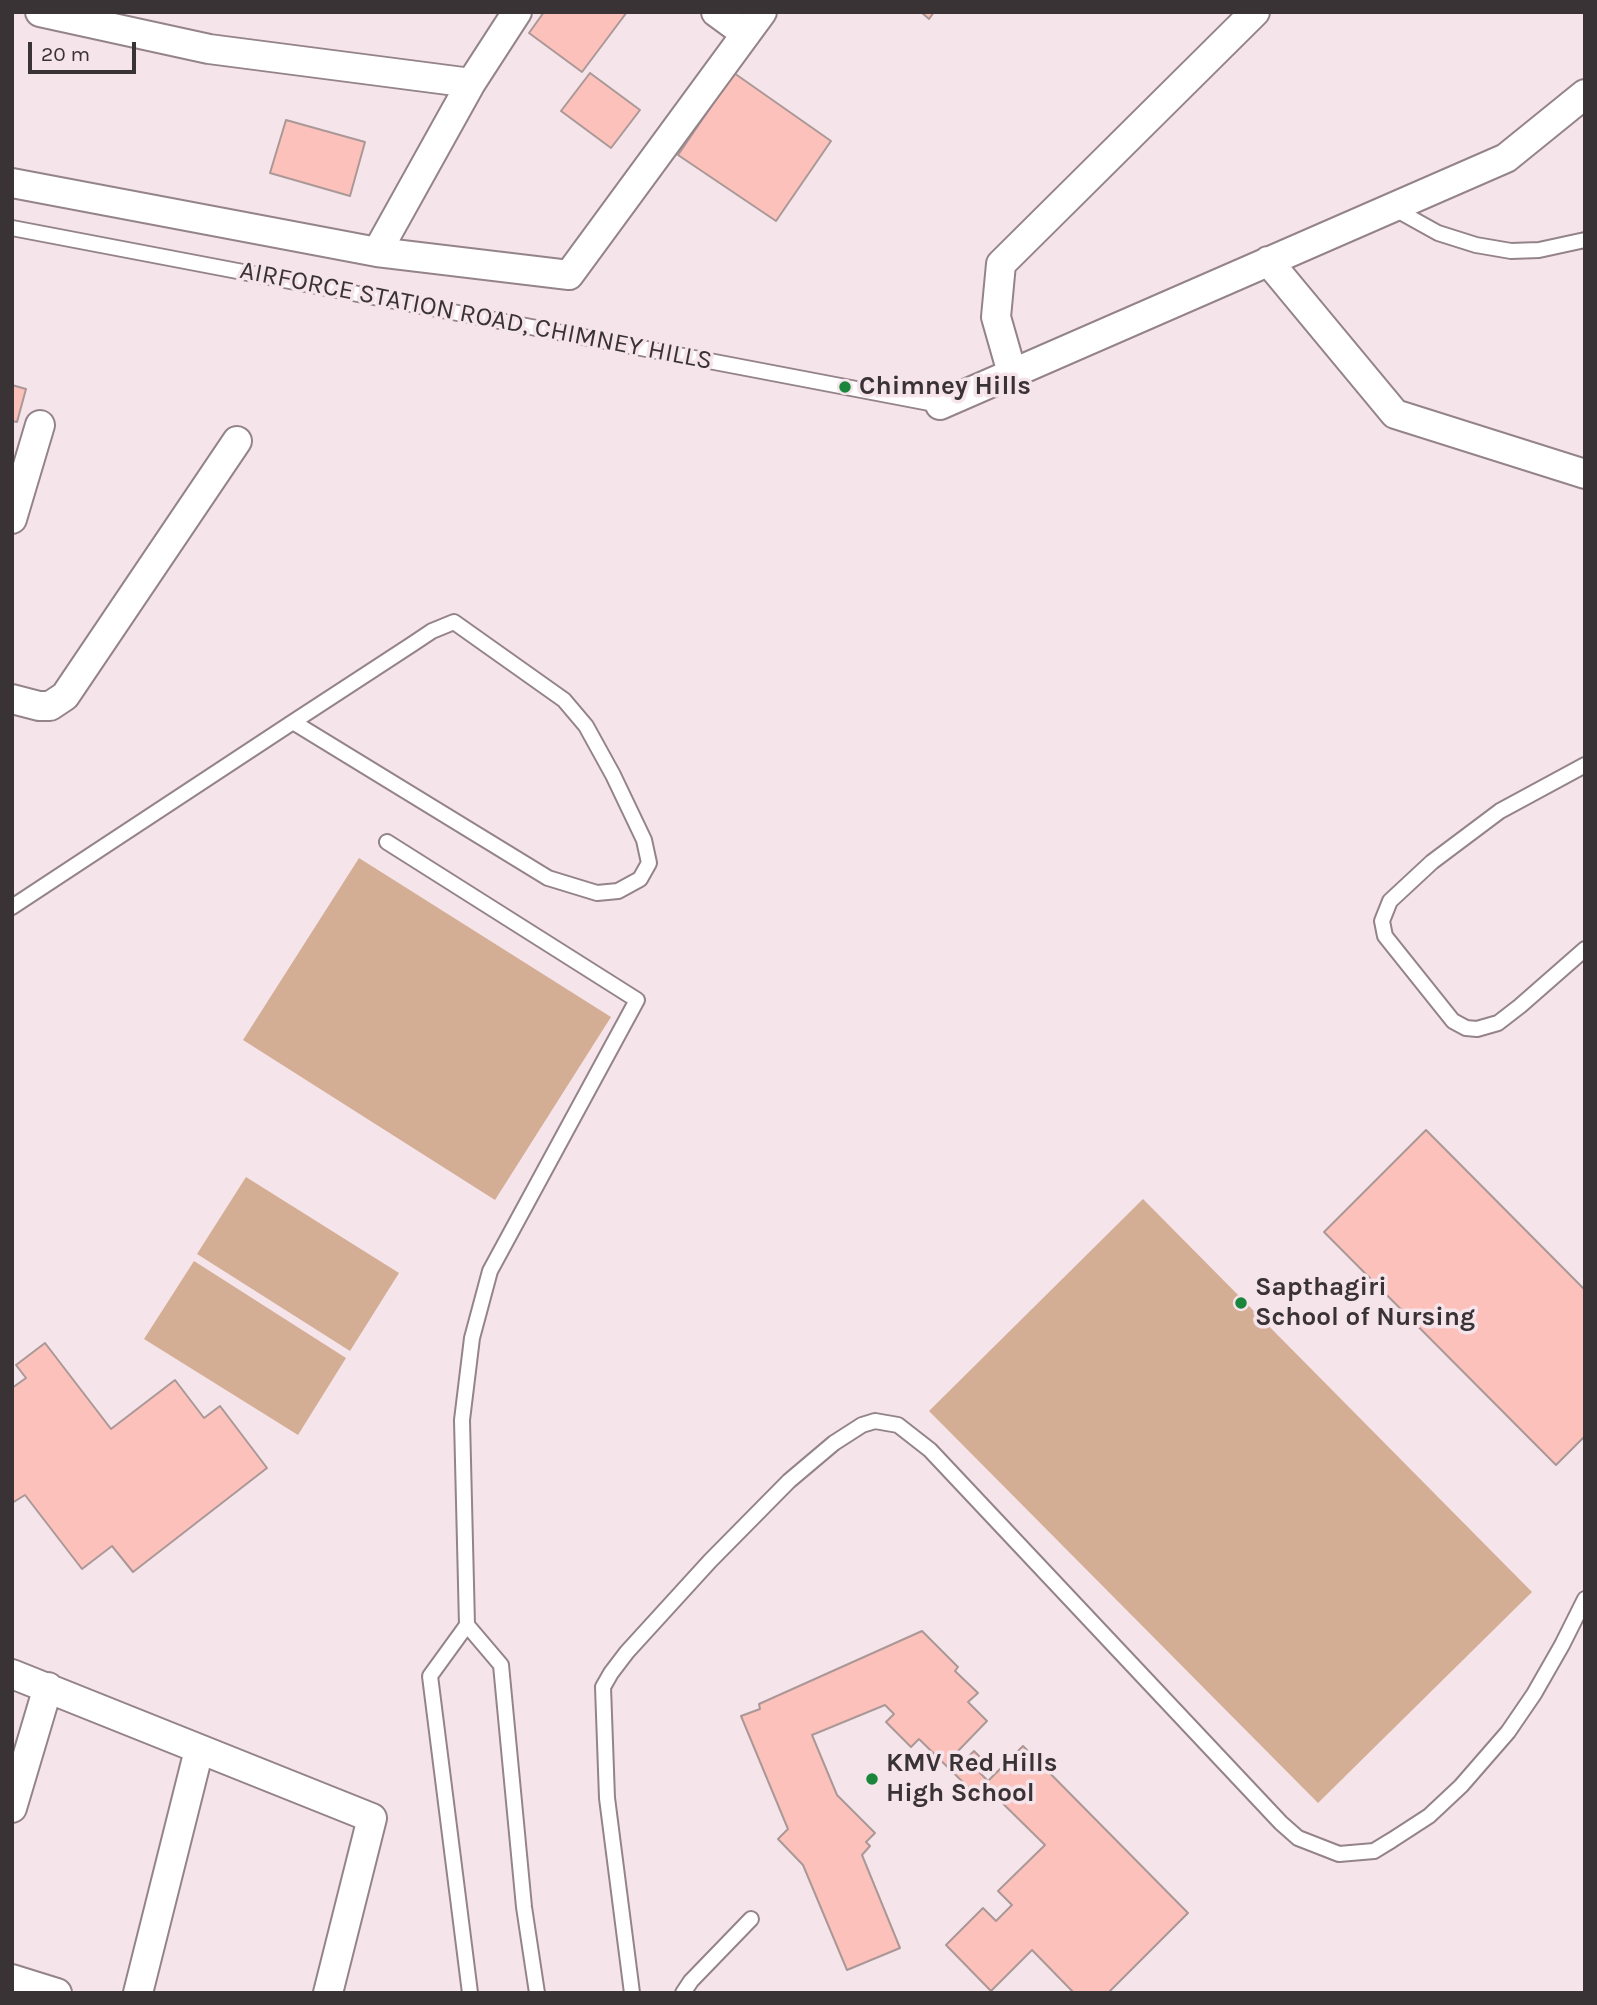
<!DOCTYPE html>
<style>
body{margin:0}
#map{position:relative;width:1597px;height:2005px;overflow:hidden;background:#f6e4eb;font-family:Karla,sans-serif}
canvas{display:block}
.frame{position:absolute;inset:0;border:14px solid #3a3336;pointer-events:none}
.scale{position:absolute;left:28px;top:42px;width:108px;height:32px;box-sizing:border-box;border:4px solid #3a3336;border-top:0;padding-left:9px;font-size:21px;line-height:24px;white-space:nowrap;color:#3a3336;-webkit-text-stroke:5px #f6e4eb;paint-order:stroke}
</style>
<div id="map">
<canvas width="1597" height="2005"></canvas>
<div class="frame"></div>
<div class="scale">20 m</div>
</div>
<script>
const context = document.querySelector('canvas').getContext('2d');
context.lineJoin = 'round';
function fillPath(path, color) {
  context.fillStyle = color;
  context.fill(path, 'evenodd');
}
function shape(rows) {
  const path = new Path2D();
  for (const r of rows) {
    path.moveTo(r[0], r[1]);
    for (let i = 2; i < r.length; i += 2) path.lineTo(r[i], r[i + 1]);
  }
  return path;
}
function stroke(path, color, width, dash) {
  context.strokeStyle = color;
  context.lineWidth = width;
  context.lineCap = dash ? 'butt' : 'round';
  context.setLineDash(dash || []);
  context.stroke(path);
}
function write(font, color, halo, rows, align = 'center') {
  context.font = font + ' Karla,sans-serif';
  context.lineWidth = 7;
  context.setLineDash([]);
  context.textBaseline = 'middle';
  context.strokeStyle = halo;
  context.fillStyle = color;
  for (const [text, x, y, turn = 0] of rows) {
    context.save();
    context.translate(x, y);
    context.rotate((+turn || 0) * Math.PI / 180);
    context.textAlign = isNaN(turn) ? turn : align;
    if (halo) context.strokeText(text, 0, 0);
    context.fillText(text, 0, 0);
    context.restore();
  }
}
const green = shape([
 [359,858,611,1017,495,1200,243,1040],
 [246,1177,399,1273,350,1351,197,1254],
 [1143,1199,1532,1592,1318,1803,929,1411],
 [194,1261,346,1358,298,1435,144,1339]
]);
const building = shape([
 [544,12,627,12,582,72,529,33,544,12],
 [921,12,934,12,929,19,921,12],
 [590,73,640,110,611,148,561,111,590,73],
 [734,73,831,141,776,221,678,155,734,73],
 [286,120,365,142,350,196,270,173,286,120],
 [12,385,26,389,17,422,12,421,12,385],
 [1426,1130,1585,1290,1585,1436,1556,1465,1324,1232,1426,1130],
 [45,1343,111,1429,175,1380,204,1418,220,1406,267,1468,133,1572,112,1546,82,1569,25,1495,12,1503,12,1388,26,1378,16,1365,45,1343],
 [922,1631,958,1667,955,1671,978,1693,968,1702,987,1721,958,1751,966,1759,974,1751,988,1765,980,1773,988,1781,1023,1746,1188,1913,1108,1993,1074,1993,1032,1950,991,1991,946,1945,983,1908,996,1921,1012,1905,998,1891,1045,1845,984,1785,975,1794,919,1739,911,1747,886,1722,894,1714,885,1705,812,1735,837,1795,875,1833,866,1842,870,1846,862,1855,900,1948,847,1970,803,1865,778,1839,788,1829,741,1716,760,1709,759,1704,922,1631]
]);
const service = shape([
 [1393,208,1438,233,1476,245,1511,251,1539,250,1585,240],
 [12,228,940,405],
 [1585,765,1500,811,1432,862,1390,901,1382,921,1385,936,1453,1021,1466,1028,1477,1029,1498,1023,1520,1006,1585,949],
 [387,842,637,1000,490,1271,472,1338,462,1420,467,1625,430,1676,470,1993],
 [12,907,293,722,411,645,432,631,454,622,564,700,586,726,613,775,644,840,649,863,640,879,618,891,597,893,548,878,293,722],
 [467,1625,501,1665,524,1907,537,1993],
 [632,1993,607,1798,603,1687,611,1673,627,1652,710,1561,789,1481,834,1443,862,1425,875,1421,898,1425,930,1450,1281,1823,1298,1838,1339,1854,1374,1851,1392,1840,1429,1816,1461,1786,1508,1732,1534,1694,1562,1645,1585,1599],
 [683,1993,691,1981,751,1919]
]);
const minor = shape([
 [40,12,209,49,471,83],
 [716,12,746,34],
 [12,183,377,252,569,275,762,12],
 [377,252,471,83,517,12],
 [1268,261,1395,414,1585,474],
 [1012,373,996,317,1001,264,1255,12],
 [940,405,1506,158,1585,94],
 [12,519,40,425],
 [12,699,39,706,50,706,65,696,237,441],
 [12,1674,372,1818,328,1993],
 [12,1808,48,1687],
 [12,1979,57,1993],
 [138,1993,199,1750]
]);
const markers = [
 [845,387,7,"#1a863c"],
 [1241,1303,7,"#1a863c"],
 [872,1779,7,"#1a863c"]
];
const streetNames = [
 ["AIRFORCE STATION ROAD, CHIMNEY HILLS",476,316,11]
];
const poiNames = [
 ["Chimney Hills",859,387],
 ["Sapthagiri",1255,1288],
 ["School of Nursing",1255,1318],
 ["KMV Red Hills",886,1764],
 ["High School",886,1794]
];
fillPath(green, '#d3ae95');
fillPath(building, '#fdc1bb');
stroke(building, '#aa9897', 2);
stroke(service, '#94848a', 18);
stroke(minor, '#94848a', 32);
stroke(service, '#fff', 14);
stroke(minor, '#fff', 28);
for (const [x, y, r, color] of markers) {
  const dot = new Path2D();
  dot.arc(x, y, r, 0, 2 * Math.PI);
  context.fillStyle = color;
  context.fill(dot);
  stroke(dot, '#f6e4eb', 2.5);
}
write('26px', '#3a3336', '#f6e4eb', streetNames);
write('bold 26px', '#3a3336', '#f6e4eb', poiNames, 'left');
</script>
